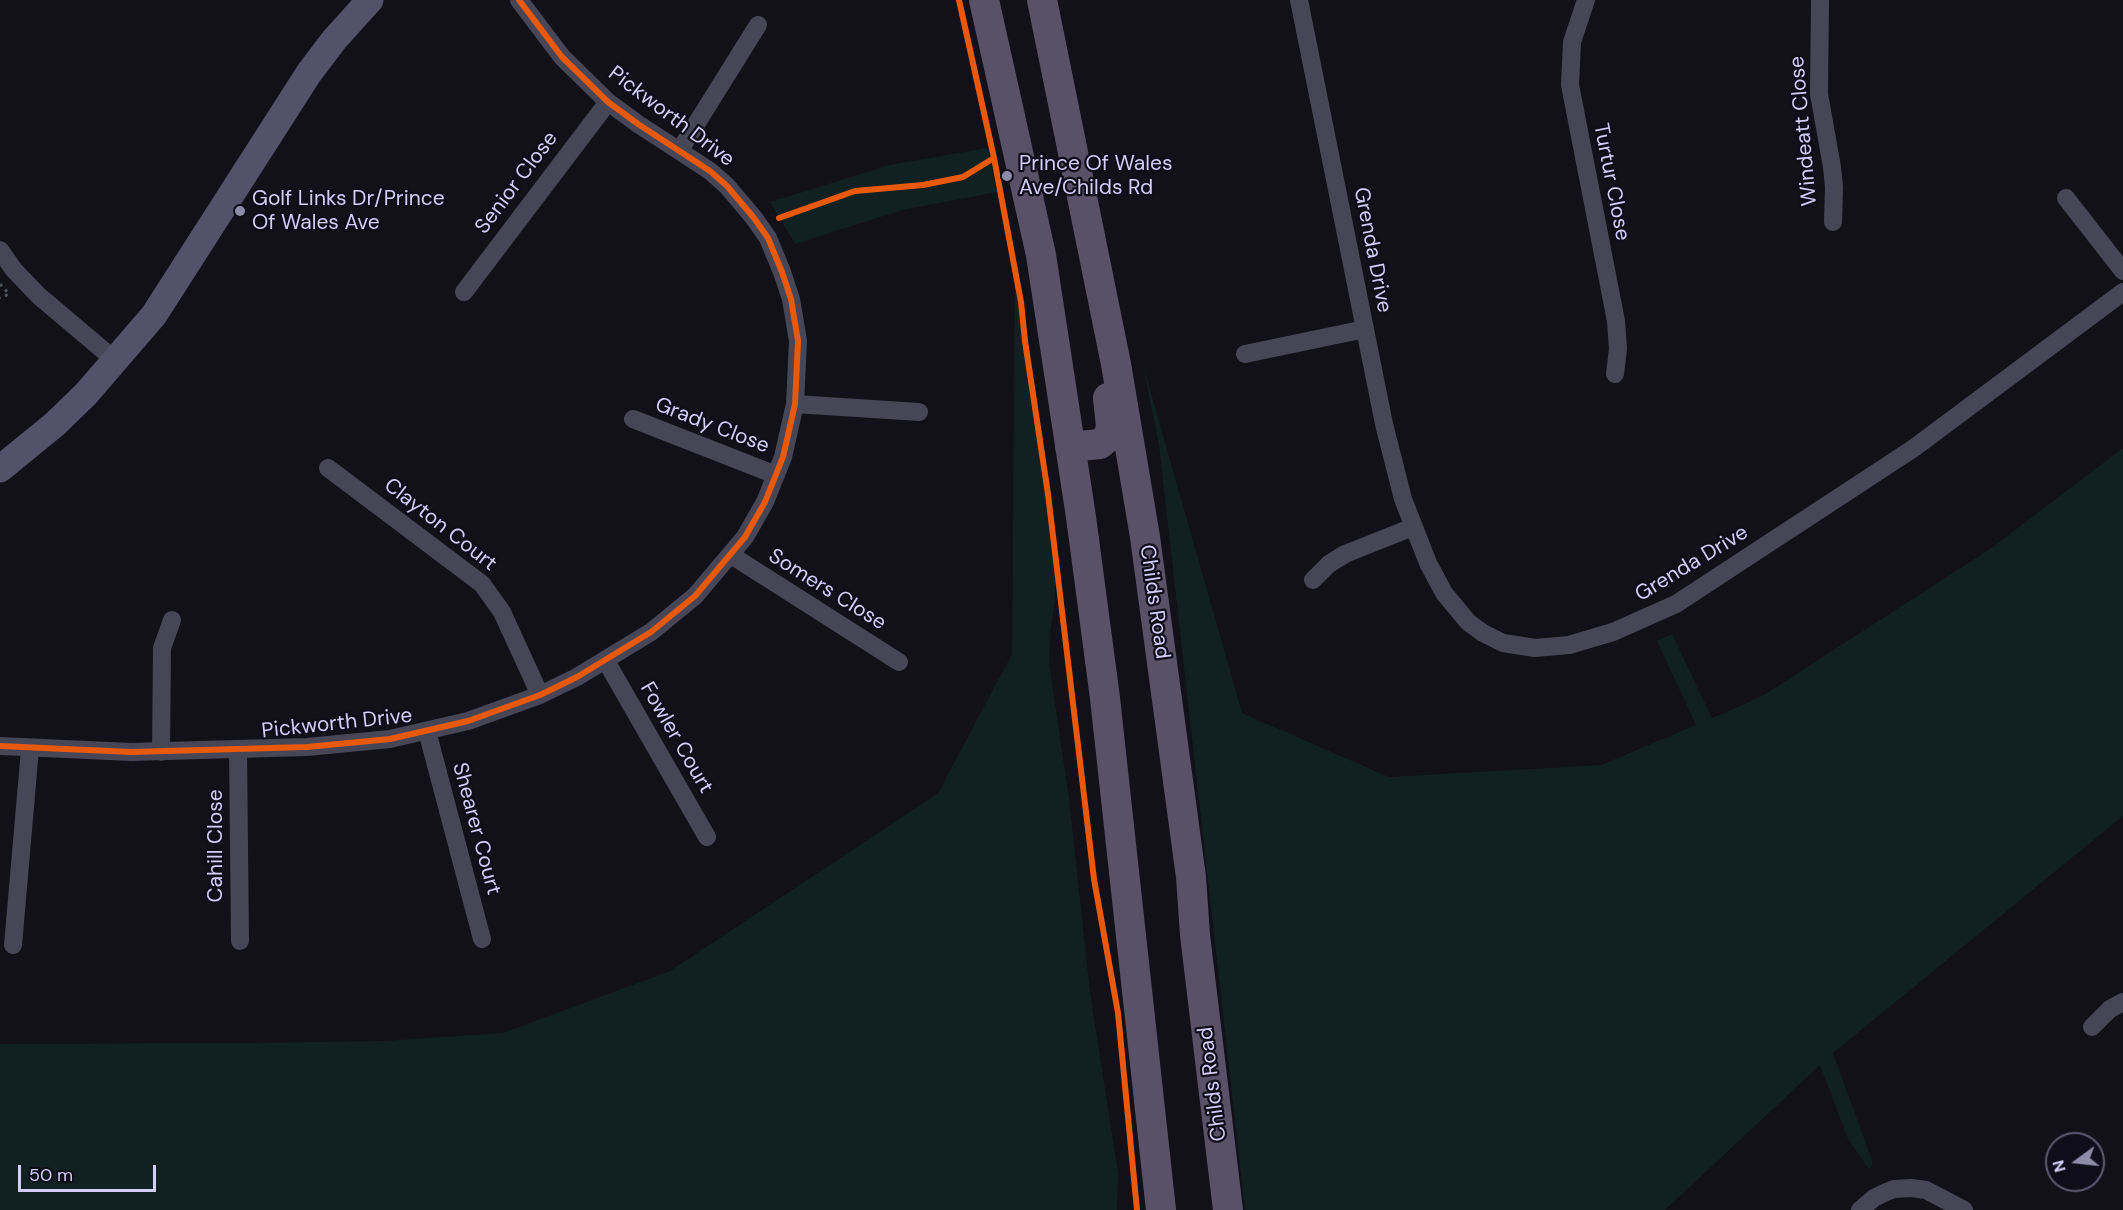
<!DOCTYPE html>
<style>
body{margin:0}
#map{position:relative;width:2123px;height:1210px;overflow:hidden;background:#121018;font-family:"DM Sans",sans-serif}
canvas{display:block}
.north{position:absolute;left:2045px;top:1132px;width:60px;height:60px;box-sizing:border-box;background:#100d1b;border:2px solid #5e5a73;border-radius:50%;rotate:255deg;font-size:16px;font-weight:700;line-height:24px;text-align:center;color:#d2cef8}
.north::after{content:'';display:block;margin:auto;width:21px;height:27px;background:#8f8caa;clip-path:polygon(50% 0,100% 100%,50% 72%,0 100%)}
.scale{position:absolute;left:18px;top:1165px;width:138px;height:27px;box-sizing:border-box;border:3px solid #d2cef8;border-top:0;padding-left:8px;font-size:18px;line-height:21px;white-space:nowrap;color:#d2cef8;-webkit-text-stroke:4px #100d1b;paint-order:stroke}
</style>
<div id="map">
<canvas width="2123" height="1210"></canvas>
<div class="north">N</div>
<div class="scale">50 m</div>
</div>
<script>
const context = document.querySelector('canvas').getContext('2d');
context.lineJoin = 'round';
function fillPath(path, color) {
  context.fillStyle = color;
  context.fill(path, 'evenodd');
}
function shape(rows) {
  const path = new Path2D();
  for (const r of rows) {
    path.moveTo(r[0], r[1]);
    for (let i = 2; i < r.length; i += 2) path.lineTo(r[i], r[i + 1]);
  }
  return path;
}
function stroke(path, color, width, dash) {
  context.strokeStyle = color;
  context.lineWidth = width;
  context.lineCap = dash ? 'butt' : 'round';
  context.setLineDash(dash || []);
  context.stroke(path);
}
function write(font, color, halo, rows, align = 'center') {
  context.font = font + ' "DM Sans",sans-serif';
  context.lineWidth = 4.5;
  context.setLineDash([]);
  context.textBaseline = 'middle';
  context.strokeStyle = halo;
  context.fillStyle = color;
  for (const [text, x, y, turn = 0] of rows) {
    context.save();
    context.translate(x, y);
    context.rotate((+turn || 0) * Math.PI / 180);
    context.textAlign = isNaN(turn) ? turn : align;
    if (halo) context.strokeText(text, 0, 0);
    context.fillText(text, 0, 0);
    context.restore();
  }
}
const green = shape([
 [987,148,997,192,902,210,795,244,770,202,890,165],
 [1015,276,1022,338,1040,450,1055,581,1055,601,1050,632,1049,663,1069,798,1090,992,1118,1173,1117,1210,0,1210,0,1044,242,1043,384,1041,503,1033,670,971,938,793,1012,654],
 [1143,365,1242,713,1389,777,1601,765,1696,725,1657,641,1672,634,1712,718,1740,706,1764,695,1990,549,2123,448,2123,816,1833,1053,1873,1163,1869,1169,1848,1139,1820,1065,1665,1210,1245,1210,1159,445]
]);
const path = shape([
 [0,284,9,294,0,298]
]);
const street = shape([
 [1299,0,1384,424,1403,499,1428,563,1444,593,1468,622,1483,633,1503,643,1535,648,1569,645,1613,632,1676,604,1914,448,2123,292],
 [1586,0,1572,42,1570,85,1616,321,1618,349,1615,374],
 [1820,0,1819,94,1832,167,1834,187,1833,222],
 [680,150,758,25],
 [2066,198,2123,271],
 [0,250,14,270,39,296,116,361],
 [464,292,608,102],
 [1245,354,1365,329],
 [795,404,919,412],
 [633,419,776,475],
 [328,468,482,584,502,612,540,695],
 [731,555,899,662],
 [1313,580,1329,564,1345,554,1413,527],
 [606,661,707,837],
 [427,731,482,939],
 [0,746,131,752,307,747,390,739,468,721,540,695,577,677,651,632,695,596,745,537,765,502,783,457,795,404,798,341,791,299,782,272,768,238,754,218,727,186,710,171,638,124,608,102,562,57,519,0],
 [238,750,240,941],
 [161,752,162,648,172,620],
 [13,945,30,749],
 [2092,1027,2110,1009,2123,1002],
 [1860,1210,1874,1198,1884,1193,1894,1189,1911,1188,1926,1190,1964,1210]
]);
const secondary = shape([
 [0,469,55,424,86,394,154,315,309,73,334,40,370,0]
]);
const primary = shape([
 [984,0,1041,255,1081,517,1105,698,1161,1210],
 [1042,0,1116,364,1145,537,1191,877,1195,935,1228,1210],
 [1070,447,1100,444,1108,437,1111,427,1108,398]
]);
const cycleway = shape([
 [959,0,994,158,1021,302,1025,341,1048,494,1094,879,1118,1013,1137,1210],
 [779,218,855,191,923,185,963,177,994,158],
 [0,746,131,752,307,747,390,739,468,721,540,695,577,677,651,632,695,596,745,537,765,502,783,457,795,404,798,341,791,299,782,272,768,238,754,218,727,186,710,171,638,124,608,102,562,57,519,0]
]);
const markers = [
 [1007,176,6,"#8f8caa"],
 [240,211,6,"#8f8caa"]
];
const streetNames = [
 ["Pickworth Drive",671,117,37],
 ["Windeatt Close",1804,131,-95],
 ["Turtur Close",1611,182,79],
 ["Senior Close",517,183,-53],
 ["Grenda Drive",1372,250,79],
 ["Grady Close",712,426,21],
 ["Clayton Court",440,525,38],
 ["Grenda Drive",1692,564,-31],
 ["Somers Close",827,590,32],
 ["Childs Road",1154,602,82],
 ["Pickworth Drive",337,724,-6],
 ["Fowler Court",676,738,60],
 ["Shearer Court",476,829,75],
 ["Cahill Close",216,846,-90],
 ["Childs Road",1213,1084,-97]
];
const poiNames = [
 ["Prince Of Wales",1019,164],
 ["Ave/Childs Rd",1019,188],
 ["Golf Links Dr/Prince",252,199],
 ["Of Wales Ave",252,223]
];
fillPath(green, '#112122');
stroke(path, '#4a555f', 3, [3, 4.5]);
stroke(street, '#474657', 18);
stroke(secondary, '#53526a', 27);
stroke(primary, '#595168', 30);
stroke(cycleway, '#e8590c', 6);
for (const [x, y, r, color] of markers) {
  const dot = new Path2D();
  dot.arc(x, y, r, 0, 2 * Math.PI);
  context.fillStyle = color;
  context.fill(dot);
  stroke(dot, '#100d1b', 2);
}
write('21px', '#d2cef8', '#100d1b', streetNames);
write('21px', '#d2cef8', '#100d1b', poiNames, 'left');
</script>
